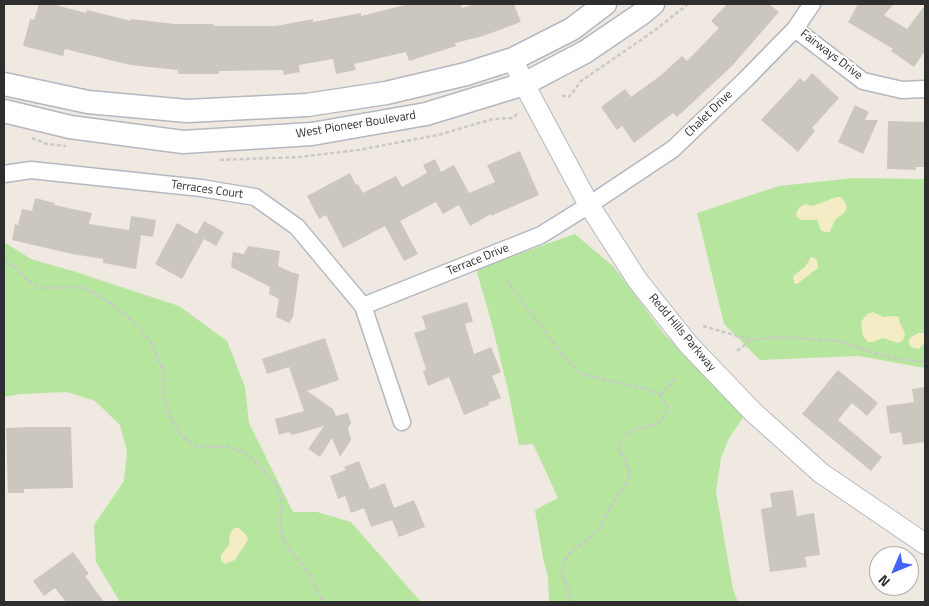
<!DOCTYPE html>
<style>
body{margin:0}
#map{position:relative;width:929px;height:606px;overflow:hidden;background:#efe9e1;font-family:"Titillium Web",sans-serif}
canvas{display:block}
.frame{position:absolute;inset:0;border:5px solid #2e2e2e;pointer-events:none}
.north{position:absolute;left:869px;top:546px;width:50px;height:50px;box-sizing:border-box;background:#fff;border:1px solid #ababab;border-radius:50%;rotate:225deg;font-size:14px;font-weight:700;line-height:20px;text-align:center;color:#2e2e2e}
.north::after{content:'';display:block;margin:auto;width:18px;height:22px;background:#4264fb;clip-path:polygon(50% 0,100% 100%,50% 72%,0 100%)}
</style>
<div id="map">
<canvas width="929" height="606"></canvas>
<div class="frame"></div>
<div class="north">N</div>
</div>
<script>
const context = document.querySelector('canvas').getContext('2d');
context.lineJoin = 'round';
function fillPath(path, color) {
  context.fillStyle = color;
  context.fill(path, 'evenodd');
}
function shape(rows) {
  const path = new Path2D();
  for (const r of rows) {
    path.moveTo(r[0], r[1]);
    for (let i = 2; i < r.length; i += 2) path.lineTo(r[i], r[i + 1]);
  }
  return path;
}
function stroke(path, color, width, dash) {
  context.strokeStyle = color;
  context.lineWidth = width;
  context.lineCap = dash ? 'butt' : 'round';
  context.setLineDash(dash || []);
  context.stroke(path);
}
function write(font, color, halo, rows, align = 'center') {
  context.font = font + ' "Titillium Web",sans-serif';
  context.lineWidth = 4.5;
  context.setLineDash([]);
  context.textBaseline = 'middle';
  context.strokeStyle = halo;
  context.fillStyle = color;
  for (const [text, x, y, turn = 0] of rows) {
    context.save();
    context.translate(x, y);
    context.rotate((+turn || 0) * Math.PI / 180);
    context.textAlign = isNaN(turn) ? turn : align;
    if (halo) context.strokeText(text, 0, 0);
    context.fillText(text, 0, 0);
    context.restore();
  }
}
const green = shape([
 [854,178,925,179,925,368,859,356,760,360,724,324,697,213,779,186],
 [575,234,614,267,664,334,745,415,729,438,721,458,716,492,733,589,738,602,549,602,548,577,543,558,535,510,558,498,533,444,519,445,508,390,491,321,476,269],
 [4,242,31,259,76,272,179,306,227,341,245,387,249,423,293,512,317,512,351,522,421,602,120,602,96,562,94,525,124,481,127,451,120,425,95,401,67,392,20,394,4,397]
]);
const sand = shape([
 [836,197,840,197,845,202,847,209,844,213,835,220,830,232,825,232,821,230,817,220,802,220,797,217,796,213,799,208,805,204,811,206,818,204],
 [811,257,817,259,818,268,801,281,797,284,794,283,793,276,805,267],
 [873,312,883,317,895,316,899,317,899,321,905,333,903,340,898,343,883,338,873,342,868,342,863,336,861,322,867,314],
 [918,333,925,333,925,342,919,349,910,347,909,342,910,338],
 [234,528,239,528,247,536,248,540,235,560,225,564,221,560,221,555,229,545,230,534]
]);
const building = shape([
 [39,4,52,4,86,13,87,10,131,21,131,19,175,24,214,24,214,26,276,26,313,19,313,22,361,13,361,16,409,4,461,4,462,8,476,4,514,4,521,22,483,36,455,43,456,46,409,61,406,52,354,64,356,70,336,74,333,59,299,65,300,72,284,75,283,70,219,71,219,74,178,74,178,70,130,65,65,49,63,56,23,46,30,19,34,20],
 [727,4,769,4,779,12,732,66,677,117,673,113,634,143,622,126,617,130,601,107,625,89,631,97,660,76,682,56,687,61,719,28,711,21],
 [858,4,894,4,884,15,907,29,925,5,925,51,914,67,891,51,893,49,848,22],
 [812,73,839,98,812,128,815,131,798,152,761,120,800,78,804,82],
 [855,105,869,112,865,120,878,120,863,154,838,142],
 [888,121,925,122,925,167,916,167,916,170,887,169],
 [520,151,539,195,491,216,491,214,470,226,459,205,443,214,436,202,400,221,418,254,404,261,385,226,343,248,326,215,319,219,307,196,350,173,356,185,358,184,363,193,396,176,402,187,427,173,423,165,435,159,441,172,454,165,469,193,495,182,487,165],
 [35,198,55,203,54,205,92,213,89,224,129,230,131,216,156,220,153,237,141,235,136,269,103,263,103,259,72,254,12,240,15,224,18,225,22,209,32,211],
 [204,221,224,232,216,246,204,239,182,279,155,264,177,223,197,234],
 [248,246,280,251,278,266,291,272,299,274,293,317,289,323,276,317,279,299,269,294,270,287,231,267,233,252,244,254],
 [467,302,473,321,465,324,474,354,491,347,501,372,492,376,501,398,488,403,489,405,464,415,449,377,428,386,423,371,426,369,414,333,426,329,422,316],
 [325,338,339,380,307,391,333,409,336,416,348,413,351,423,348,428,351,440,340,457,332,438,320,457,308,449,324,426,292,435,288,432,279,435,275,419,304,411,289,367,267,374,262,359],
 [838,370,878,403,867,416,852,403,838,420,882,457,871,471,802,414],
 [925,387,925,442,903,445,901,432,890,434,886,406,914,402,912,389],
 [30,427,71,427,73,488,24,489,24,493,8,493,6,428],
 [359,461,370,489,385,483,394,508,414,500,425,527,399,537,392,520,371,527,364,508,351,513,345,496,338,499,330,476,346,470,344,467],
 [793,490,797,516,814,513,820,555,805,557,807,567,770,572,761,509,772,507,770,493],
 [73,552,89,574,85,576,104,602,66,602,55,588,44,596,33,581]
]);
const path = shape([
 [562,95,566,97,569,97,581,81,654,31,688,4],
 [32,138,47,144,66,146],
 [220,160,299,157,358,150,438,135,493,119,513,118,518,113],
 [4,260,17,269,30,282,42,288,80,287,90,291,110,303,136,323,152,344,163,370,164,398,167,409,178,432,188,441,197,446,229,447,247,454,264,470,276,486,282,504,280,518,282,535,288,548,305,568,324,602],
 [506,279,567,361,581,374,650,390,660,395,668,407,664,417,658,424,635,429,625,435,619,444,620,452,630,470,629,479,613,502,599,530,570,553,565,561,562,572,569,591,570,602],
 [703,326,751,340,783,337,838,341,874,353,898,359,925,362],
 [737,351,751,340],
 [660,395,677,376]
]);
const minor = shape([
 [795,29,863,81,902,90,925,89],
 [4,174,31,170,201,188,255,197,297,227,363,306,402,422],
 [363,306,541,235,589,205,673,149,745,80,795,29,812,4]
]);
const tertiary = shape([
 [513,59,524,84,589,205,638,281,688,344,753,412,821,473,925,544]
]);
const secondary = shape([
 [4,84,88,102,187,111,307,105,386,93,466,74,513,59,572,29,605,4],
 [4,111,70,127,183,142,312,134,426,114,524,84,585,52,641,14,653,4]
]);
const streetNames = [
 ["Fairways Drive",831,55,37],
 ["Chalet Drive",709,114,-44],
 ["West Pioneer Boulevard",356,125,-9],
 ["Terraces Court",207,190,8],
 ["Terrace Drive",478,260,-22],
 ["Redd Hills Parkway",682,333,50]
];
fillPath(green, '#b6e59e');
fillPath(sand, '#f3ecc5');
fillPath(building, '#cbc7bf');
stroke(minor, '#b4b7c1', 19);
stroke(tertiary, '#b4b7c1', 22);
stroke(secondary, '#b4b7c1', 25);
stroke(path, '#c9c9c9', 2.5, [4, 2.5]);
stroke(minor, '#fff', 16);
stroke(tertiary, '#fff', 20);
stroke(secondary, '#fff', 22);
write('12px', '#2e2e2e', '#fff', streetNames);
</script>
